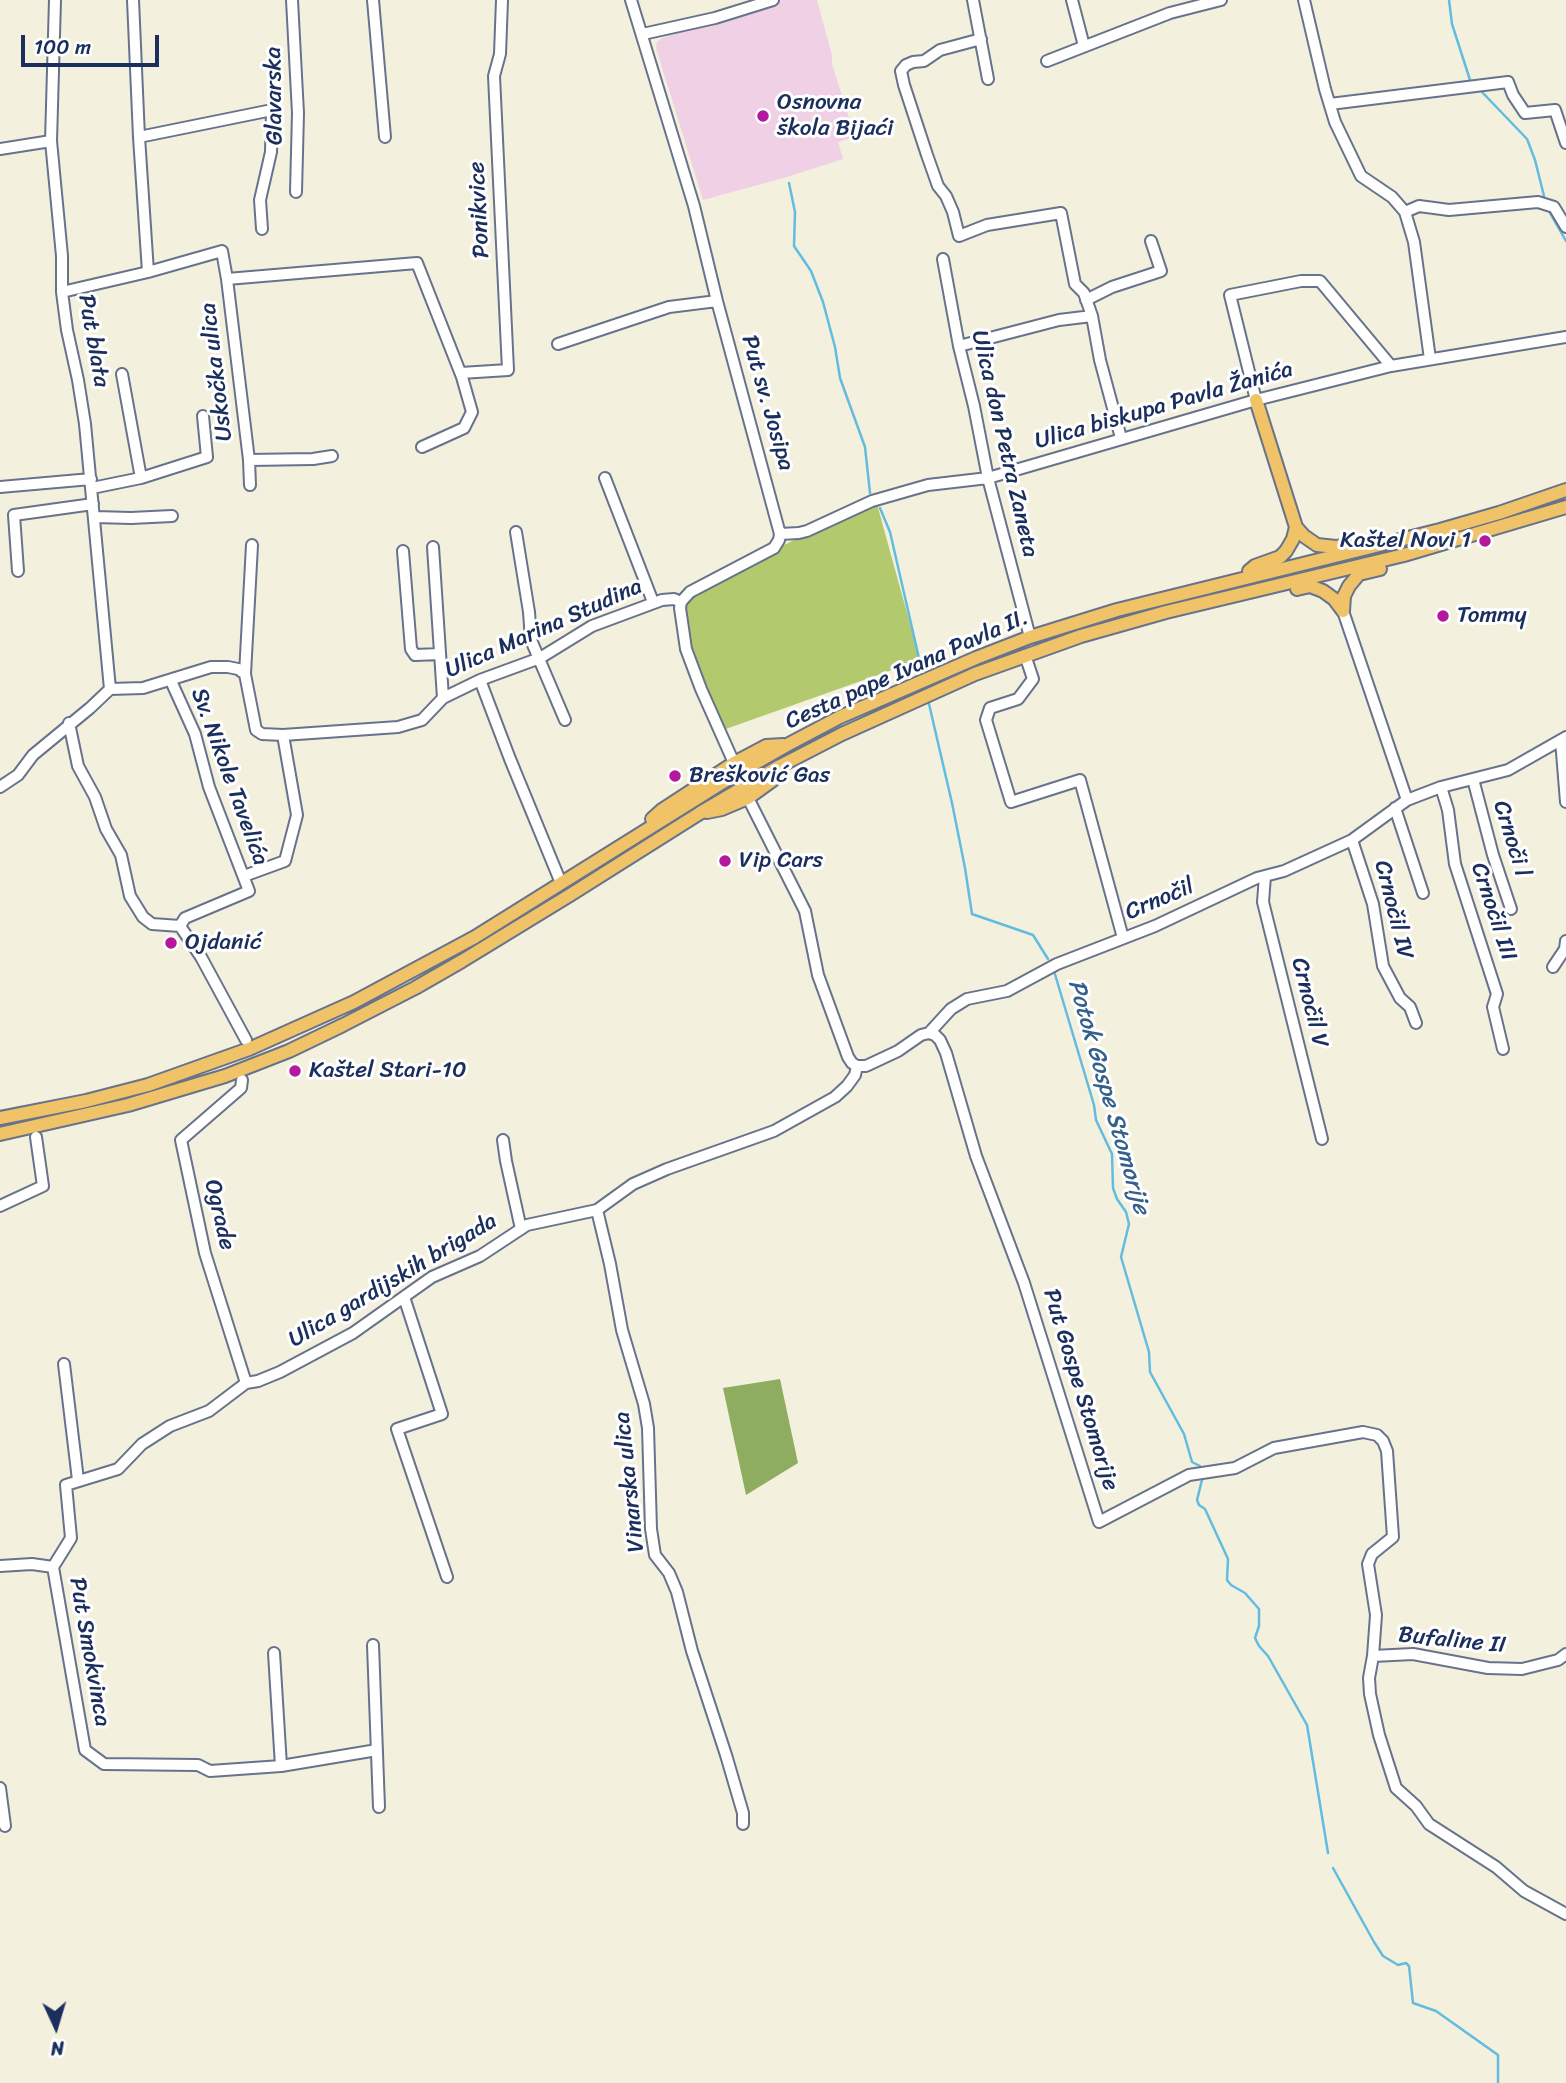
<!DOCTYPE html>
<meta charset="utf-8">
<style>
body{margin:0}
#map{position:relative;width:1566px;height:2083px;overflow:hidden;background:#f4f0de;font-family:Sriracha,sans-serif}
canvas{display:block}
.north{position:absolute;left:21px;top:1992px;width:70px;height:70px;-webkit-text-stroke:5px #fff;paint-order:stroke;rotate:176deg;font-size:19px;font-weight:700;line-height:28px;text-align:center;color:#1b2f5e}
.north::after{content:'';display:block;margin:auto;width:24px;height:32px;background:#1b2f5e;clip-path:polygon(50% 0,100% 100%,50% 72%,0 100%)}
.scale{position:absolute;left:21px;top:35px;width:138px;height:32px;box-sizing:border-box;border:4px solid #1b2f5e;border-top:0;padding-left:9px;font-size:21px;line-height:24px;white-space:nowrap;color:#1b2f5e;-webkit-text-stroke:5px #fff;paint-order:stroke}
</style>
<div id="map">
<canvas width="1566" height="2083"></canvas>
<div class="north">N</div>
<div class="scale">100 m</div>
</div>
<script>
const context = document.querySelector('canvas').getContext('2d');
context.lineJoin = 'round';
function fillPath(path, color) {
  context.fillStyle = color;
  context.fill(path, 'evenodd');
}
function shape(rows) {
  const path = new Path2D();
  for (const r of rows) {
    path.moveTo(r[0], r[1]);
    for (let i = 2; i < r.length; i += 2) path.lineTo(r[i], r[i + 1]);
  }
  return path;
}
function stroke(path, color, width, dash) {
  context.strokeStyle = color;
  context.lineWidth = width;
  context.lineCap = dash ? 'butt' : 'round';
  context.setLineDash(dash || []);
  context.stroke(path);
}
function write(font, color, halo, rows, align = 'center') {
  context.font = font + ' Sriracha,sans-serif';
  context.lineWidth = 6;
  context.setLineDash([]);
  context.textBaseline = 'middle';
  context.strokeStyle = halo;
  context.fillStyle = color;
  for (const [text, x, y, turn = 0] of rows) {
    context.save();
    context.translate(x, y);
    context.rotate((+turn || 0) * Math.PI / 180);
    context.textAlign = isNaN(turn) ? turn : align;
    if (halo) context.strokeText(text, 0, 0);
    context.fillText(text, 0, 0);
    context.restore();
  }
}
const built = shape([
 [781,0,817,0,832,55,832,64,855,137,838,142,843,159,787,177,703,200,656,48,657,42,662,38]
]);
const green = shape([
 [877,504,920,660,723,730,703,682,686,631,684,605,696,591,792,541]
]);
const forest = shape([
 [780,1379,798,1463,746,1495,723,1388]
]);
const stream = shape([
 [1449,0,1452,24,1470,80],
 [1482,92,1527,139,1535,160,1544,196],
 [789,183,795,212,794,246,811,271,823,302,835,347,840,378,865,447,870,493],
 [1550,213,1566,241],
 [880,508,890,532,921,667],
 [929,704,952,803,965,868,972,914,1033,935,1048,959],
 [1054,971,1094,1105,1096,1120,1112,1154,1113,1188,1117,1199,1126,1212,1129,1224,1121,1257,1149,1352,1150,1372,1184,1434,1192,1462,1200,1466],
 [1202,1480,1197,1500,1199,1505,1205,1509,1228,1559,1227,1580,1231,1585,1245,1593,1259,1609,1259,1626,1255,1638,1259,1646,1268,1656,1307,1725,1328,1853],
 [1333,1868,1374,1942,1383,1956,1398,1965,1406,1963,1409,1966,1413,2003,1436,2011,1498,2055,1498,2083]
]);
const minor = shape([
 [55,0,51,141,62,256,62,292,67,330,78,380,85,424,110,689],
 [133,0,139,137,148,272],
 [292,0,298,113,296,192],
 [373,0,385,137],
 [631,0,694,206,717,301,780,534,779,540,774,548,690,592,681,602,680,608,686,649,701,689,734,763],
 [973,0,988,79],
 [1072,0,1084,46],
 [1304,0,1325,89,1335,122,1361,176,1392,197,1405,212,1414,242,1430,359],
 [643,34,715,18,773,0],
 [981,39,940,50,924,61,913,62,906,65,901,71,904,85,927,155,938,186,946,196,953,212,959,236,987,225,1061,213,1075,284,1084,293,1092,316,1100,360,1121,438],
 [1047,61,1170,13,1221,0],
 [1330,104,1508,82,1513,95,1525,113,1555,110,1566,143],
 [139,137,272,110,271,152,260,200,262,229],
 [0,149,51,141],
 [1405,212,1419,206,1449,210,1538,202,1554,207,1566,227],
 [943,259,959,346,974,406,988,478,1030,637],
 [227,279,417,263,462,377,472,412,464,428,422,447],
 [62,292,148,272,222,251,227,279,249,460,313,459,332,456],
 [1086,300,1112,287,1161,271,1151,241],
 [558,344,669,307,717,301],
 [959,346,1059,320,1092,316],
 [461,373,508,370,494,76,500,54,502,0],
 [122,374,141,478],
 [1256,400,1230,295,1301,281,1320,281,1391,366],
 [249,460,250,485],
 [605,478,653,602],
 [0,487,91,479],
 [92,488,141,478,207,457,203,416],
 [95,517,131,518,172,516],
 [516,532,529,612,531,640,565,720],
 [780,534,799,533,807,531,872,501,928,485,988,478,1256,400,1391,366,1566,337],
 [433,547,443,698],
 [403,551,411,649,415,655,440,654],
 [18,571,14,515,93,504],
 [1343,611,1407,800],
 [1025,655,1033,679,1018,699,990,708,986,720,1011,802,1080,780,1123,938],
 [245,674,252,545],
 [480,680,510,759,561,883],
 [171,681,195,734,209,787,249,891,185,918,180,926],
 [110,689,143,688,211,667,228,667,238,669,245,674,256,730,262,734,283,735,398,727,422,720,443,698,480,680,540,658,592,626,662,600,674,599,681,602],
 [69,723,78,766,95,797,106,829,121,855,130,896,143,917,152,924,180,926,201,957,246,1040],
 [1561,740,1566,802],
 [1473,779,1493,855,1511,909],
 [0,787,18,775,33,755,90,708,110,689],
 [1441,787,1448,810,1455,864,1497,994,1493,1007,1503,1049],
 [748,798,805,911,818,975,848,1057,852,1063,857,1066,866,1066,898,1051,921,1035,929,1033,935,1035,940,1040,946,1053,976,1156,1024,1283,1099,1522,1189,1475,1235,1468,1274,1448,1363,1432,1377,1435,1383,1441,1387,1451,1393,1537,1372,1554,1368,1564,1376,1615,1373,1656,1369,1678,1370,1694,1379,1735,1396,1788,1416,1806,1429,1824,1496,1867,1524,1891,1566,1914],
 [1395,808,1423,893],
 [1352,840,1373,904,1383,966,1400,998,1410,1007,1416,1023],
 [244,876,285,861,297,815,283,735],
 [1265,876,1263,902,1322,1139],
 [1553,967,1565,949,1566,941],
 [929,1033,951,1009,967,999,1007,991,1057,964,1155,926,1257,878,1284,871,1352,840,1407,800,1441,787,1508,770,1566,737],
 [242,1080,241,1088,181,1140,205,1253,246,1383],
 [503,1140,506,1161,521,1229],
 [0,1206,43,1186,36,1137],
 [597,1210,610,1264,622,1330,644,1404,648,1428,651,1529,655,1555,669,1573,677,1592,692,1651,726,1755,743,1813,743,1824],
 [404,1297,442,1414,397,1429,447,1577],
 [64,1364,78,1480],
 [0,1566,32,1564,53,1567],
 [53,1567,71,1538,66,1485,118,1469,142,1444,170,1426,209,1411,246,1383,258,1381,280,1372,353,1333,432,1277,480,1256,527,1225,597,1210,633,1184,667,1169,774,1131,835,1097,847,1086,855,1075,857,1066],
 [53,1567,85,1750,104,1764,198,1765,210,1771,281,1766,377,1750],
 [373,1645,379,1807],
 [274,1653,281,1766],
 [1373,1656,1413,1654,1488,1668,1522,1669,1558,1660,1566,1654],
 [0,1788,5,1826]
]);
const major = shape([
 [1256,400,1296,527,1304,536,1317,545,1336,547,1347,545],
 [1249,571,1255,566,1280,557,1286,551,1293,539,1296,527],
 [1297,589,1310,586,1323,591,1334,599,1343,611],
 [1343,611,1344,596,1349,586,1359,574,1380,569],
 [707,812,722,809,748,798,773,780,780,766],
 [652,819,662,810,734,763,766,746,783,745],
 [0,1118,86,1101,148,1085,249,1049,354,1002,475,937,736,774,787,745,840,717,976,658,1030,637,1117,610,1440,530,1499,513,1566,490],
 [0,1134,128,1105,225,1076,289,1051,343,1025,415,988,462,961,570,895,700,813,780,766,842,734,975,674,1081,636,1166,612,1404,555,1566,507]
]);
const markers = [
 [763,116,7,"#b5179e"],
 [1485,541,7,"#b5179e"],
 [1443,616,7,"#b5179e"],
 [675,776,7,"#b5179e"],
 [725,861,7,"#b5179e"],
 [171,943,7,"#b5179e"],
 [295,1071,7,"#b5179e"]
];
const streetNames = [
 ["Glavarska",275,96,-91],
 ["Ponikvice",480,210,-93],
 ["Put blata",93,341,80],
 ["Uskočka ulica",217,372,-97],
 ["Put sv. Josipa",767,403,74],
 ["Ulica biskupa Pavla Žanića",1164,406,-16],
 ["Ulica don Petra Zaneta",1004,444,77],
 ["Ulica Marina Studina",544,629,-24],
 ["Cesta pape Ivana Pavla II.",907,670,-24],
 ["Sv. Nikole Tavelića",229,777,70],
 ["Crnoči l",1511,839,73],
 ["Crnočil",1160,900,-23],
 ["Crnočil IV",1393,910,76],
 ["Crnočil III",1493,912,72],
 ["Crnočil V",1309,1003,76],
 ["Ograde",219,1215,77],
 ["Ulica gardijskih brigada",393,1281,-31],
 ["Put Gospe Stomorije",1080,1390,73],
 ["Vinarska ulica",630,1482,-96],
 ["Bufaline II",1452,1641,6],
 ["Put Smokvinca",89,1652,80]
];
const poiNames = [
 ["Osnovna",777,103],
 ["škola Bijaći",777,129],
 ["Kaštel Novi 1",1471,541,"right"],
 ["Tommy",1457,616],
 ["Brešković Gas",689,776],
 ["Vip Cars",739,861],
 ["Ojdanić",185,943],
 ["Kaštel Stari-10",309,1071]
];
const waterNames = [
 ["Potok Gospe Stomorije",1108,1097,74]
];
fillPath(built, '#f0d0e5');
fillPath(green, '#b3c96d');
fillPath(forest, '#8ead60');
stroke(stream, '#62bce0', 2.5);
stroke(minor, '#67738b', 14);
stroke(major, '#67738b', 16);
stroke(minor, '#fff', 10);
stroke(major, '#f1c369', 12);
for (const [x, y, r, color] of markers) {
  const dot = new Path2D();
  dot.arc(x, y, r, 0, 2 * Math.PI);
  context.fillStyle = color;
  context.fill(dot);
  stroke(dot, '#fff', 2.5);
}
write('23px', '#1b2f5e', '#fff', streetNames);
write('23px', '#1b2f5e', '#fff', poiNames, 'left');
write('italic 24px', '#34608c', '#fff', waterNames);
</script>
